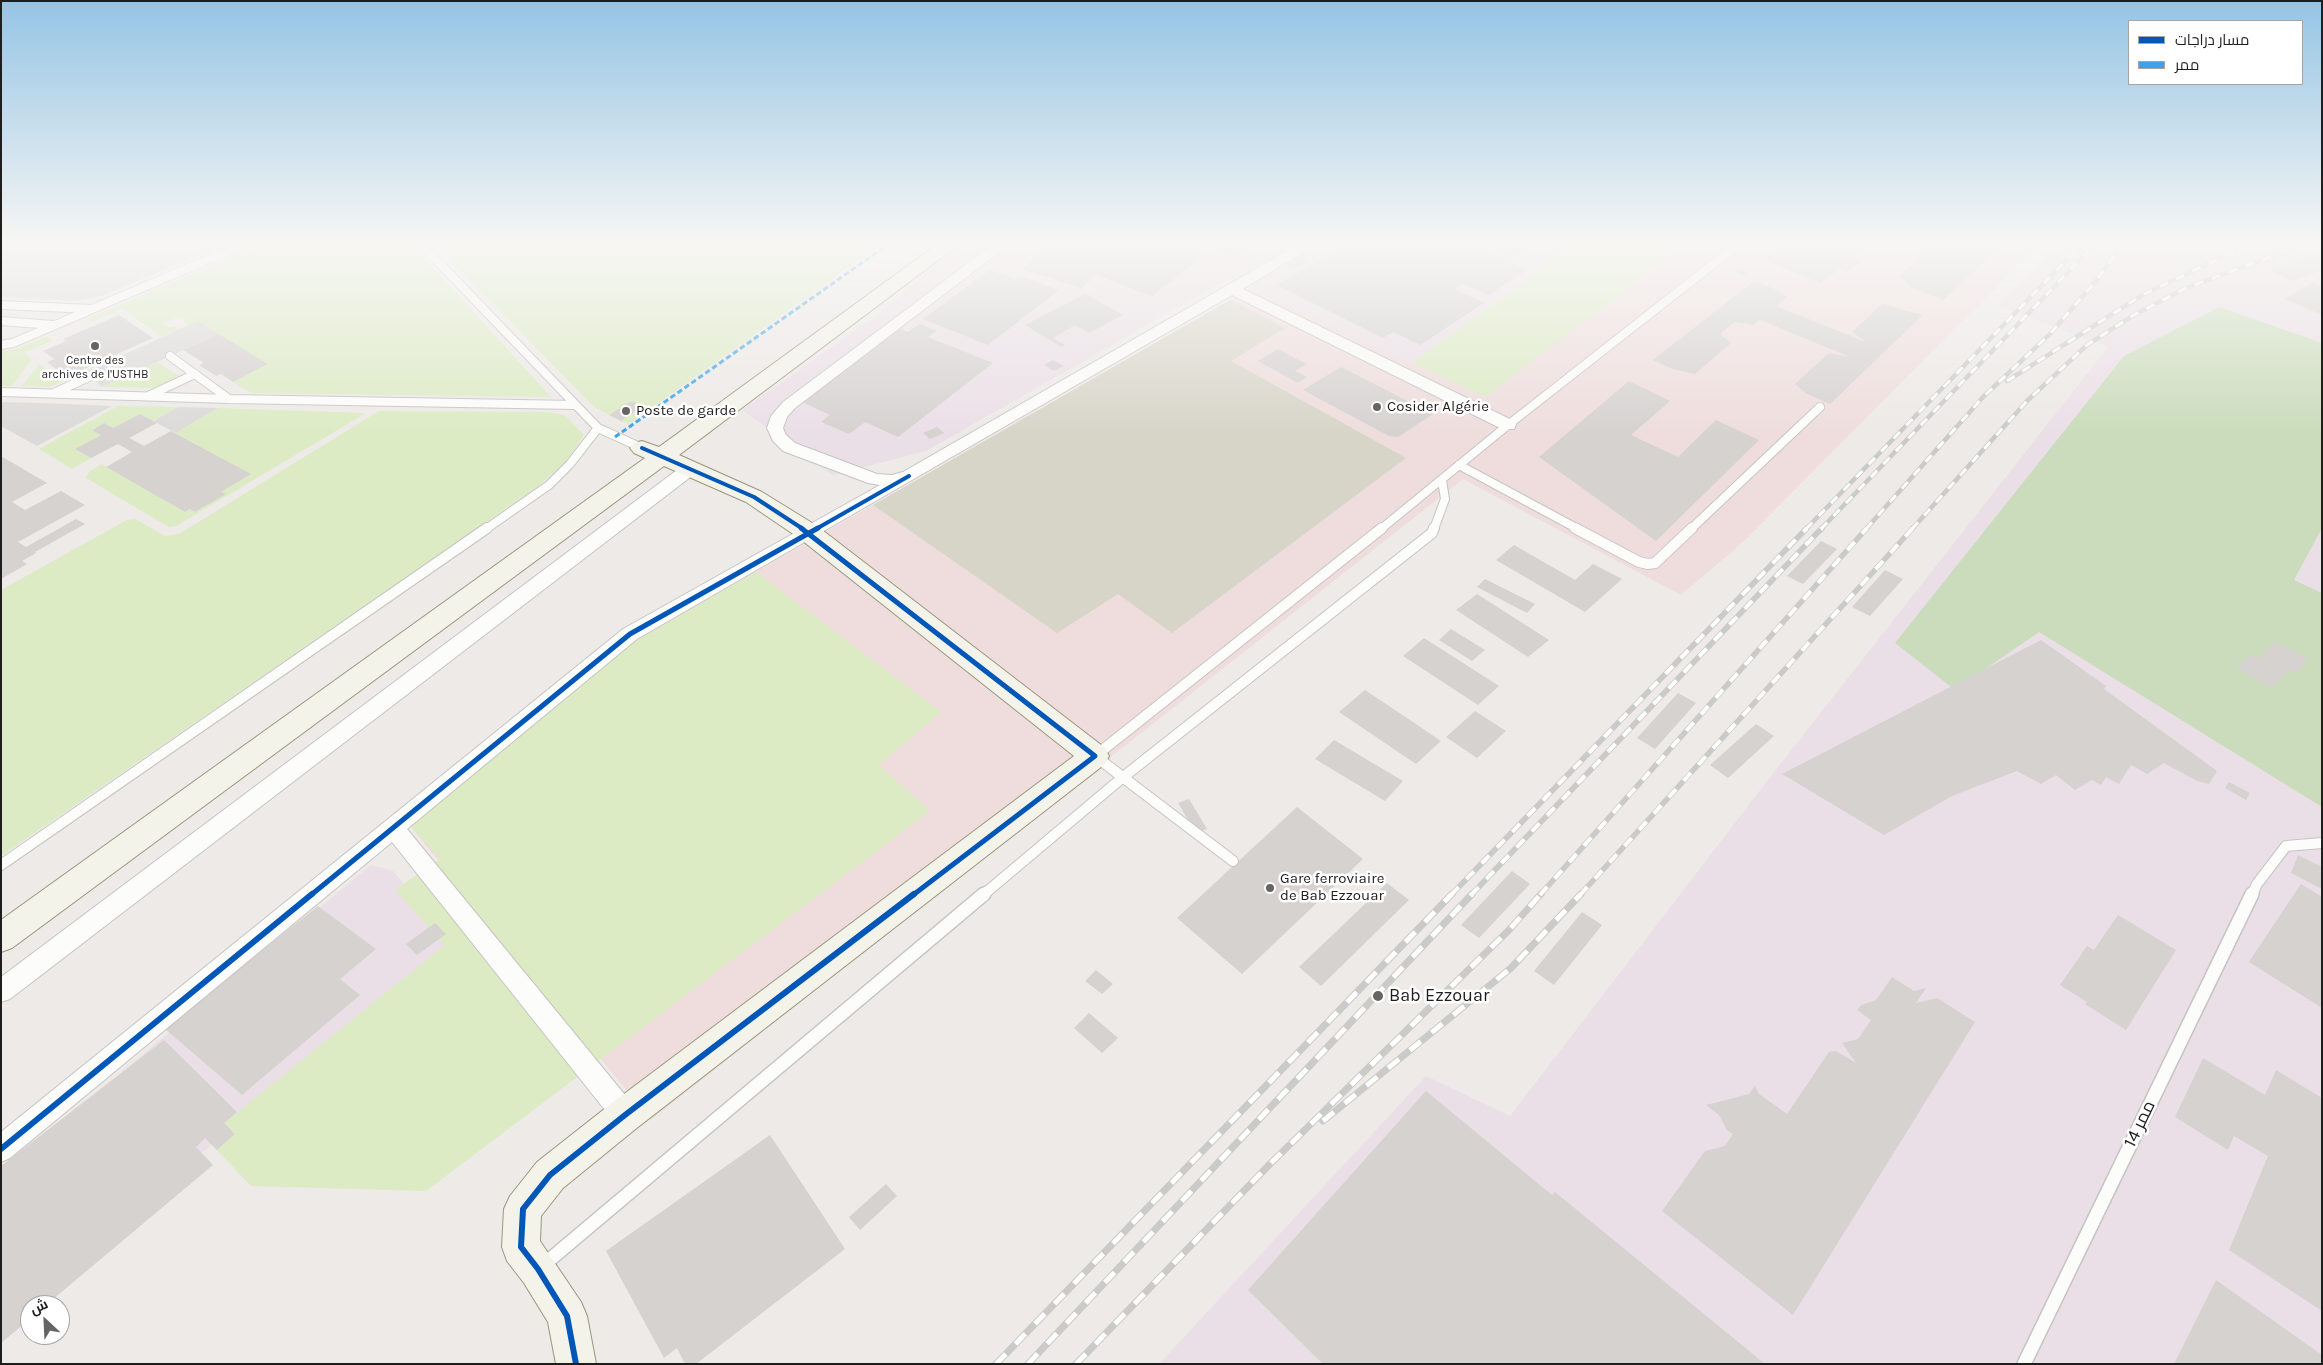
<!DOCTYPE html>
<meta charset="utf-8">
<style>
body{margin:0}
#map{position:relative;width:2323px;height:1365px;overflow:hidden;background:#edeae7;font-family:Karla,Cairo,sans-serif}
canvas{display:block}
.frame{position:absolute;inset:0;border:2px solid #1e1e1e;pointer-events:none}
.legend{position:absolute;left:2128px;top:20px;width:175px;height:65px;box-sizing:border-box;background:#fff;border:1px solid #a5a5a5;margin:0;padding:6px 9px;list-style:none;font-size:15px;color:#1e1e1e}
.legend li{display:flex;align-items:center;gap:10px;height:25px}
.legend b{width:25px;border:1px solid #a5a5a5}
.north{position:absolute;left:20px;top:1295px;width:50px;height:50px;box-sizing:border-box;background:#fff;border:1px solid #a5a5a5;border-radius:50%;rotate:335deg;font-size:14px;font-weight:700;line-height:20px;text-align:center;color:#1e1e1e}
.north::after{content:'';display:block;margin:auto;width:18px;height:22px;background:#666564;clip-path:polygon(50% 0,100% 100%,50% 72%,0 100%)}
</style>
<div id="map">
<canvas width="2323" height="1365"></canvas>
<div class="frame"></div>
<ul class="legend">
<li><b style="height:6px;background:#0057b8"></b>مسار دراجات</li>
<li><b style="height:6px;background:#3da2ea"></b>ممر</li>
</ul>
<div class="north">ش</div>
</div>
<script>
const context = document.querySelector('canvas').getContext('2d');
context.lineJoin = 'round';
function fillPath(path, color) {
  context.fillStyle = color;
  context.fill(path, 'evenodd');
}
function shape(rows) {
  const path = new Path2D();
  for (const r of rows) {
    path.moveTo(r[0], r[1]);
    for (let i = 2; i < r.length; i += 2) path.lineTo(r[i], r[i + 1]);
  }
  return path;
}
function stroke(path, color, width, dash) {
  context.strokeStyle = color;
  context.lineWidth = width;
  context.lineCap = dash ? 'butt' : 'round';
  context.setLineDash(dash || []);
  context.stroke(path);
}
function write(font, color, halo, rows, align = 'center') {
  context.font = font + ' Karla,Cairo,sans-serif';
  context.lineWidth = 5;
  context.setLineDash([]);
  context.textBaseline = 'middle';
  context.strokeStyle = halo;
  context.fillStyle = color;
  for (const [text, x, y, turn = 0] of rows) {
    context.save();
    context.translate(x, y);
    context.rotate((+turn || 0) * Math.PI / 180);
    context.textAlign = isNaN(turn) ? turn : align;
    if (halo) context.strokeText(text, 0, 0);
    context.fillText(text, 0, 0);
    context.restore();
  }
}
const commercial = shape([
 [1563,243,2040,243,1743,542,1681,595,1463,479,651,1120,410,826,633,642,1253,288,1412,363,1534,274]
]);
const industrial = shape([
 [961,243,1563,243,1534,274,1412,363,1253,288,1226,280,926,451,833,475,742,410,878,314],
 [2060,243,2322,243,2322,1364,1159,1364,1426,1076,1510,1116,1771,776,2108,347,1998,306],
 [371,865,393,871,459,949,1,1312,1,1172]
]);
const religious = shape([
 [1,243,227,243,102,296,77,301,1,297],
 [198,321,219,334,102,387,96,382,105,378,103,376,92,380,83,373],
 [1,402,42,403,112,406,37,446,1,426],
 [178,407,218,408,176,433,153,421]
]);
const construction = shape([
 [1230,300,1285,328,1231,361,1406,458,1172,633,1118,594,1057,633,873,505]
]);
const grass = shape([
 [264,243,411,243,551,397,251,393,233,382,268,364,198,321,188,326,183,322,186,320,180,316,163,323,170,328,175,326,179,329,162,337,122,309,91,322,87,319],
 [438,243,883,243,629,424,621,421,642,406,631,401,609,415,594,407,435,245],
 [1563,243,1687,243,1485,397,1412,363,1534,274],
 [47,336,52,341,23,353,32,359,12,386,1,386,1,351,17,349],
 [157,362,181,377,155,388,102,387],
 [39,364,63,381,50,387,22,386],
 [118,406,178,407,153,421,140,414,113,428,104,423,92,429,101,435,75,449,91,458,72,469,39,449],
 [218,408,366,413,176,526,169,527,86,478,89,472,101,464,185,512,190,509,195,512,225,494,221,492,250,474,176,433],
 [379,411,550,412,566,416,584,435,564,464,536,488,1,856,1,590,127,520,135,519,165,536,179,534],
 [756,572,941,712,879,765,930,811,426,1191,251,1186,217,1150,235,1134,224,1123,445,945,395,890,440,859,410,826,633,642]
]);
const forest = shape([
 [2219,307,2322,343,2322,528,2294,580,2322,593,2322,807,2039,632,1955,690,1895,643,2124,356]
]);
const building = shape([
 [1054,243,1134,243,1081,288,1022,269],
 [1140,243,1172,243,1205,255,1152,296,1096,275],
 [1199,243,1251,243,1234,256],
 [1351,243,1365,243,1371,246,1376,243,1466,243,1527,270,1489,295,1463,284,1454,289,1484,303,1420,345,1393,332,1383,338,1277,285],
 [1481,243,1518,243,1527,247,1511,257],
 [1786,243,1857,243,1867,247,1852,257,1862,261,1847,272,1839,269,1820,283,1763,259],
 [1919,243,2004,243,1943,300,1910,287,1900,276,1928,247],
 [2322,251,2322,270,2292,281,2270,270],
 [1297,256,1308,262,1297,268,1285,263],
 [1739,268,1748,272,1744,276,1734,272],
 [990,270,1015,279,1019,276,1059,290,988,345,923,319],
 [1754,281,1773,288,1787,297,1776,306,1866,342,1852,332,1882,304,1923,315,1830,404,1807,394,1795,384,1829,353,1850,357,1760,320,1753,325,1735,322,1720,334,1731,343,1695,374,1673,369,1653,360],
 [2313,282,2322,286,2322,315,2285,299],
 [1085,294,1123,315,1089,333,1075,325,1053,338,1065,345,1061,347,1025,325],
 [119,315,153,338,66,377,47,362,54,359,43,351,66,341,63,339],
 [920,324,937,331,928,337,993,363,898,437,865,422,849,434,821,422,830,415,798,400,900,329,908,332],
 [219,334,268,364,233,382,221,374,216,376,199,365,204,363,183,350],
 [1278,349,1306,364,1295,371,1307,377,1298,383,1258,361],
 [1053,360,1064,366,1054,371,1044,365],
 [1341,367,1433,414,1398,437,1389,436,1303,390],
 [1629,381,1670,401,1631,435,1678,457,1716,420,1759,440,1656,541,1539,457],
 [631,401,643,406,621,421,609,415],
 [140,414,157,423,129,438,144,446,171,431,251,474,221,492,226,494,195,512,190,509,185,512,106,467,132,452,118,444,91,458,75,449,101,435,92,430,104,423,113,428],
 [937,427,944,433,930,439,923,433],
 [1,456,47,483,12,502,25,510,61,491,85,505,18,542,26,547,76,519,85,524,35,552,36,553,22,561,27,564,1,579],
 [1821,541,1837,549,1803,584,1787,576],
 [1514,545,1575,580,1593,564,1622,579,1585,612,1496,560],
 [1885,570,1903,579,1870,616,1852,607],
 [1485,579,1535,604,1527,613,1477,587],
 [1477,594,1549,640,1528,657,1456,610],
 [1451,629,1485,650,1472,661,1439,640],
 [1424,638,1499,686,1478,705,1403,656],
 [2041,640,2106,686,2104,689,2217,771,2209,784,2197,781,2164,763,2147,774,2131,765,2119,784,2106,777,2101,785,2092,780,2075,790,2056,775,2041,784,2017,771,1952,796,1884,835,1782,774],
 [2275,641,2309,660,2295,674,2289,670,2272,688,2236,668,2251,654,2258,658],
 [1365,690,1404,716,1441,741,1416,764,1339,712],
 [1678,693,1696,703,1655,749,1637,738],
 [1475,711,1506,731,1477,758,1446,737],
 [1756,724,1774,736,1728,778,1710,765],
 [1334,740,1403,781,1385,801,1315,759],
 [2229,782,2250,793,2246,800,2225,788],
 [1189,799,1207,829,1196,833,1178,803],
 [1297,807,1363,859,1242,974,1177,918],
 [2298,855,2322,867,2322,889,2291,873],
 [1512,871,1530,884,1479,938,1461,925],
 [1387,883,1409,900,1321,986,1299,967],
 [2301,884,2322,897,2322,1008,2249,962],
 [318,906,376,949,340,979,360,995,242,1095,164,1028],
 [1582,912,1602,925,1554,985,1534,971],
 [2118,915,2176,950,2126,1030,2085,1004,2087,1002,2060,985,2087,946,2094,950],
 [435,923,446,934,417,955,406,944],
 [1096,970,1113,984,1102,994,1085,981],
 [1892,977,1914,991,1926,988,1916,1003,1937,998,1975,1022,1793,1315,1662,1211,1705,1151,1725,1146,1733,1134,1727,1130,1719,1115,1706,1105,1749,1094,1755,1086,1759,1094,1787,1114,1829,1052,1836,1051,1856,1063,1842,1043,1858,1039,1871,1020,1857,1010,1861,1005,1876,1000],
 [1089,1013,1118,1038,1102,1053,1074,1028],
 [164,1040,237,1112,224,1123,235,1134,217,1150,205,1138,196,1147,213,1165,46,1305,30,1305,30,1319,1,1343,1,1166],
 [2203,1058,2265,1095,2276,1070,2322,1098,2322,1311,2229,1250,2268,1156,2234,1136,2228,1150,2175,1117],
 [1426,1091,1552,1195,1555,1192,1765,1364,1323,1364,1248,1290],
 [770,1135,845,1249,696,1364,685,1364,677,1348,664,1358,606,1251],
 [886,1184,897,1196,860,1230,849,1217],
 [2216,1280,2322,1355,2322,1364,2174,1364]
]);
const laneFar2 = shape([
 [420,243,598,428,642,448],
 [1,305,92,309,247,243],
 [1,321,53,325],
 [1,345,13,343,88,311],
 [170,356,229,399],
 [1,392,230,399,575,405],
 [56,392,89,377],
 [148,396,195,374],
 [1459,465,1578,529],
 [486,529,549,485,570,464,598,428],
 [1381,529,1508,425,1740,243],
 [1434,529,1445,499,1442,480],
 [1691,529,1820,407]
]);
const laneFar1 = shape([
 [1575,528,1639,562,1648,564,1655,563,1692,528],
 [1233,861,1095,756,1382,528],
 [1,865,487,528],
 [983,895,1122,778,1432,533,1434,528],
 [2252,895,2257,884,2286,846,2322,843]
]);
const lane = shape([
 [541,1267,984,894],
 [2024,1364,2252,894]
]);
const street = shape([
 [995,243,1011,243,795,408,787,417,783,428,786,435,795,443,877,474,892,475,903,472,1301,243,1318,243,1243,289,1514,421,1516,425,1514,429,1502,429,1232,295,637,639,407,829,634,1106,638,1115,634,1124,625,1128,616,1124,392,842,10,1158,1,1162,1,1132,623,629,880,485,868,483,783,451,773,441,767,428,771,416,783,402,995,243],
 [691,463,697,464,700,468,697,472,10,999,1,1002,1,977,685,464,691,463]
]);
const secondary = shape([
 [939,243,961,243,679,455,762,492,817,526,1105,748,1109,756,1105,764,638,1127,563,1188,541,1216,540,1241,581,1302,587,1316,596,1364,556,1364,548,1322,524,1283,507,1261,502,1247,504,1209,510,1196,537,1162,612,1103,1074,756,799,538,746,502,664,466,12,948,1,952,1,920,645,458,634,453,630,448,634,443,642,441,659,447,939,243]
]);
const railFar2 = shape([
 [2007,381,2144,294,2238,250,2261,243],
 [1806,529,2083,243],
 [1821,529,2096,243],
 [1866,529,1984,396,2049,335,2096,281,2124,243],
 [1912,529,2027,401,2087,345,2134,315,2186,288,2308,243]
]);
const railFar1 = shape([
 [1451,895,1807,528],
 [1471,895,1822,528],
 [1540,895,1867,528],
 [1580,895,1913,528]
]);
const rail = shape([
 [1323,1121,1511,968,1581,894],
 [996,1364,1452,894],
 [1028,1364,1472,894],
 [1076,1364,1269,1165,1509,930,1541,894]
]);
const quiet = shape([
 [615,437,890,243]
]);
const cyclewayFar2 = shape([
 [642,448,754,497,803,529],
 [816,529,909,476]
]);
const cyclewayFar1 = shape([
 [801,528,1095,756,913,895],
 [311,895,630,634,818,528]
]);
const cycleway = shape([
 [1,1149,312,894],
 [576,1364,567,1316,538,1269,521,1247,523,1209,550,1175,625,1115,914,894]
]);
const markers = [
 [95,346,5,"#666564"],
 [1377,407,5,"#666564"],
 [626,411,5,"#666564"],
 [1270,888,5,"#666564"],
 [1378,996,6,"#666564"]
];
const farPoinames = [
 ["Centre des",95,361],
 ["archives de l'USTHB",95,375]
];
const poiNames = [
 ["Cosider Algérie",1387,407],
 ["Poste de garde",636,411],
 ["Gare ferroviaire",1280,879],
 ["de Bab Ezzouar",1280,896]
];
const nearPoinames = [
 ["Bab Ezzouar",1389,996]
];
const nearStreetnames = [
 ["ممر 14",2140,1124,-64]
];
fillPath(commercial, '#efdddd');
fillPath(industrial, '#ebdfe7');
fillPath(religious, '#dbdad8');
fillPath(construction, '#d7d5c8');
fillPath(grass, '#dcebc4');
fillPath(forest, '#cadcbb');
fillPath(building, '#d5d2d0');
stroke(laneFar2, '#c5c4c3', 10);
stroke(laneFar1, '#c5c4c3', 12);
stroke(lane, '#c5c4c3', 16);
stroke(street, '#c5c4c3', 2);
stroke(secondary, '#98977e', 2);
stroke(laneFar2, '#fcfcfb', 8);
stroke(laneFar1, '#fcfcfb', 10);
stroke(lane, '#fcfcfb', 13);
fillPath(street, '#fcfcfb');
fillPath(secondary, '#f4f3ea');
stroke(railFar2, '#cacac9', 4.5);
stroke(railFar1, '#cacac9', 5.5);
stroke(rail, '#cacac9', 7);
stroke(railFar2, '#fff', 3, [9]);
stroke(railFar1, '#fff', 4, [11]);
stroke(rail, '#fff', 5, [14]);
stroke(quiet, '#3da2ea', 3, [5.5, 3]);
stroke(cyclewayFar2, '#0057b8', 4);
stroke(cyclewayFar1, '#0057b8', 5);
stroke(cycleway, '#0057b8', 6);
const sky = context.createLinearGradient(0, 0, 0, 434);
sky.addColorStop(0, '#95c4e5');
sky.addColorStop(0.56, '#f7f6f4');
sky.addColorStop(1, '#f7f6f400');
context.fillStyle = sky;
context.fillRect(0, 0, 2323, 434);
for (const [x, y, r, color] of markers) {
  const dot = new Path2D();
  dot.arc(x, y, r, 0, 2 * Math.PI);
  context.fillStyle = color;
  context.fill(dot);
  stroke(dot, '#fff', 2);
}
write('12px', '#1e1e1e', '#fff', farPoinames);
write('15px', '#1e1e1e', '#fff', poiNames, 'left');
write('18px', '#1e1e1e', '#fff', nearPoinames, 'left');
write('18px', '#1e1e1e', '#fff', nearStreetnames);
</script>
